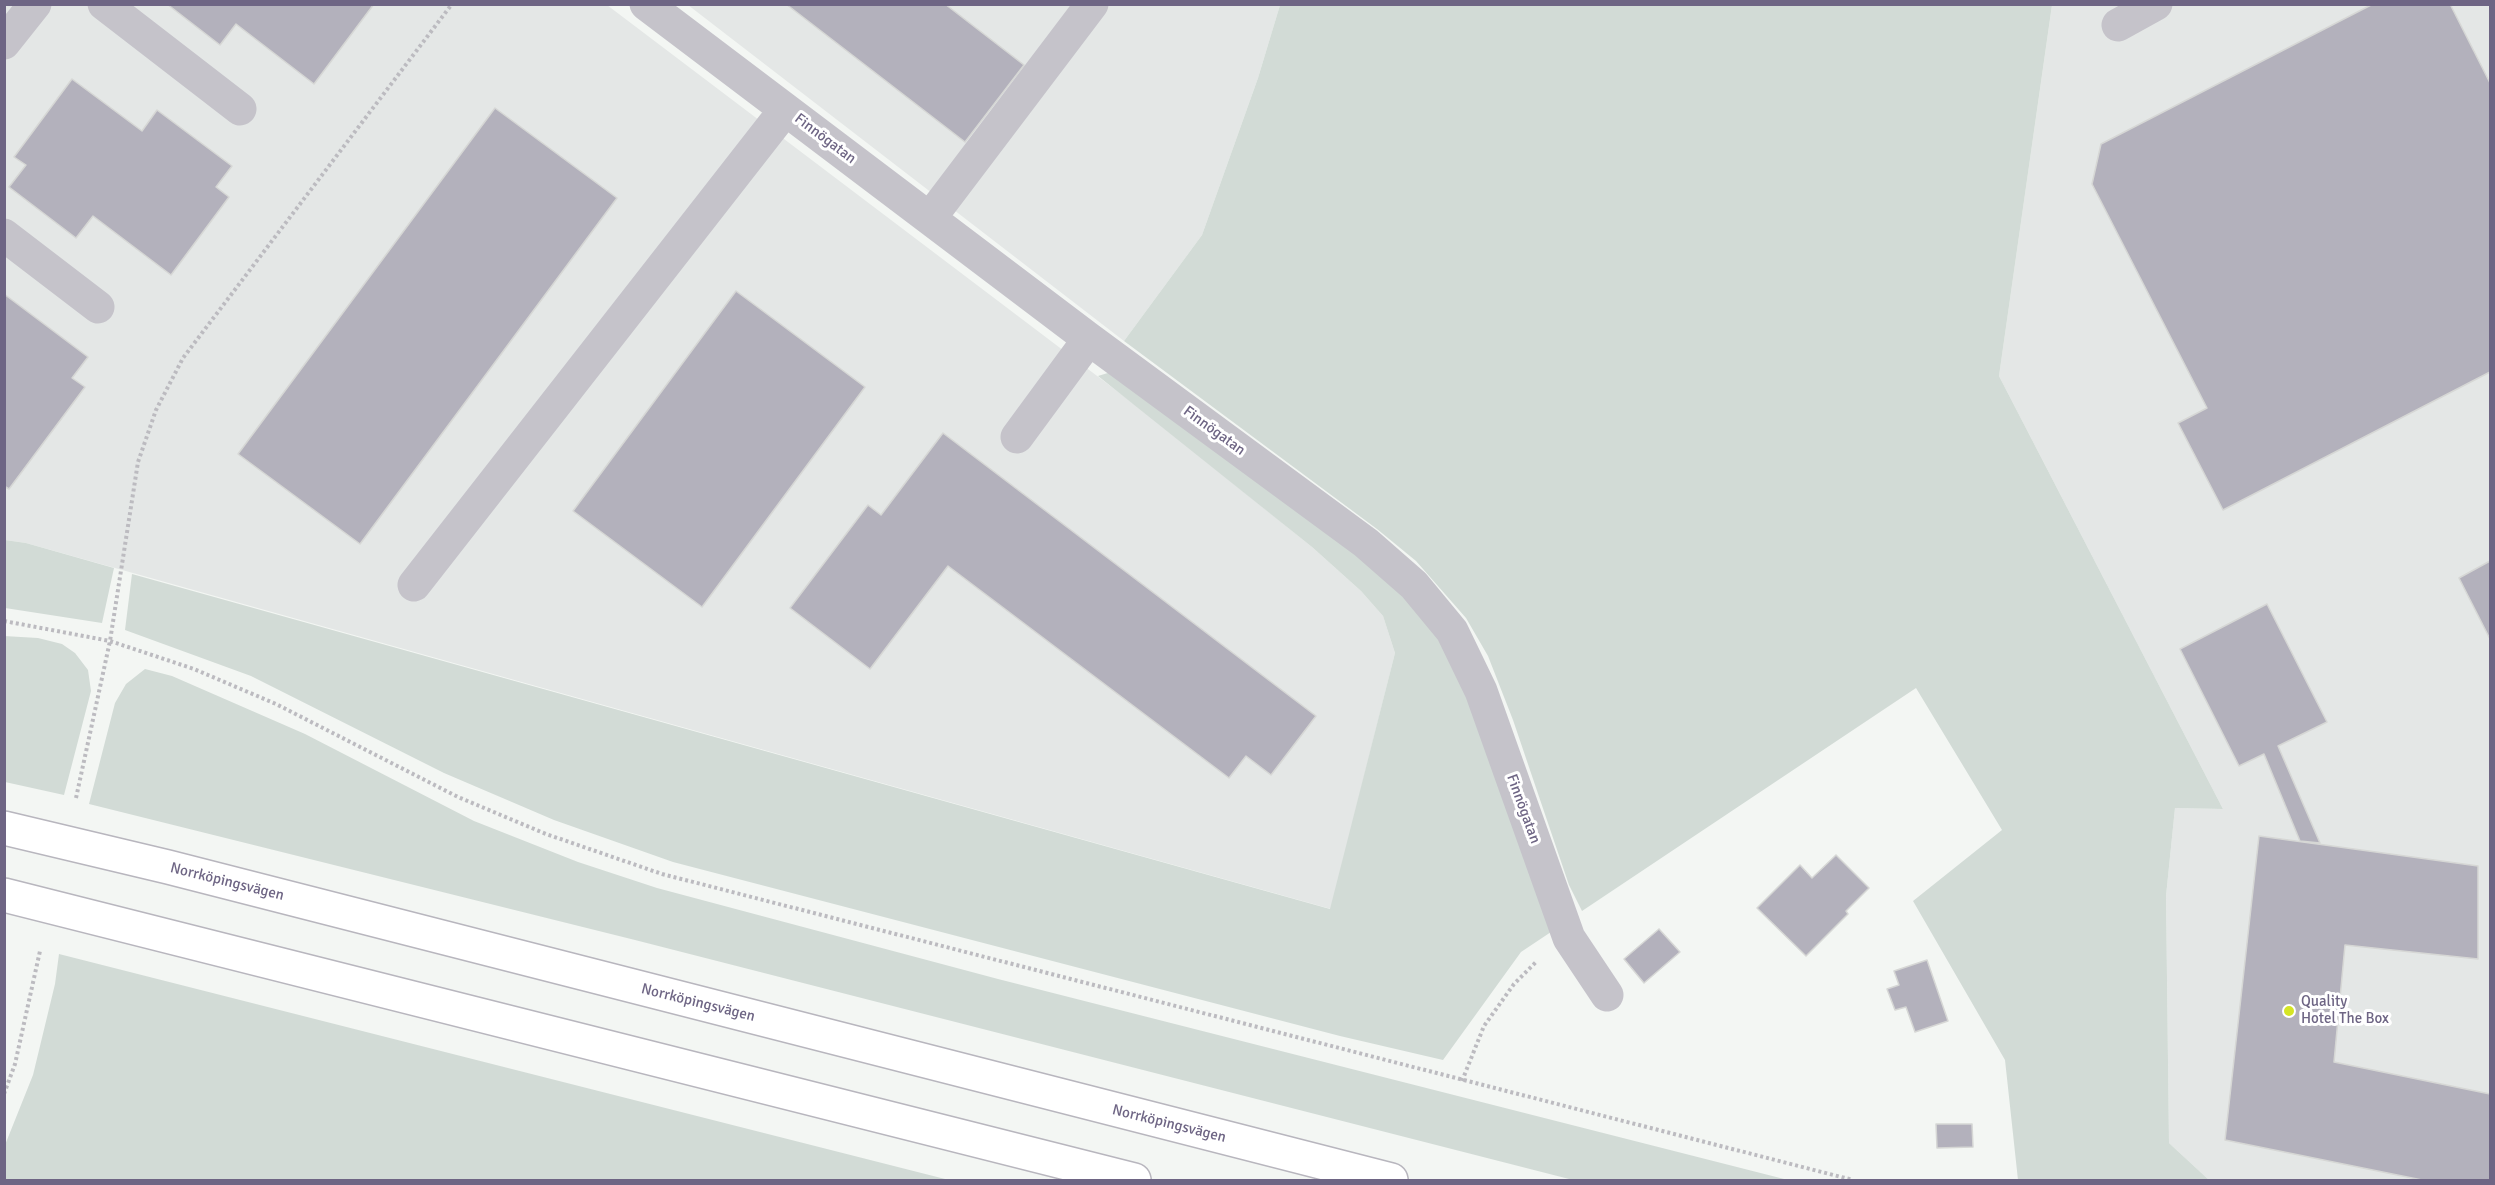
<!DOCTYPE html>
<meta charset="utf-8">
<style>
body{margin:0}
#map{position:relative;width:2495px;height:1185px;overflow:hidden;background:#f3f6f3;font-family:Signika,sans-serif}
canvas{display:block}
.frame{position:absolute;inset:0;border:6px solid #6e6584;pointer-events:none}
</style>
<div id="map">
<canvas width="2495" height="1185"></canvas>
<div class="frame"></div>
</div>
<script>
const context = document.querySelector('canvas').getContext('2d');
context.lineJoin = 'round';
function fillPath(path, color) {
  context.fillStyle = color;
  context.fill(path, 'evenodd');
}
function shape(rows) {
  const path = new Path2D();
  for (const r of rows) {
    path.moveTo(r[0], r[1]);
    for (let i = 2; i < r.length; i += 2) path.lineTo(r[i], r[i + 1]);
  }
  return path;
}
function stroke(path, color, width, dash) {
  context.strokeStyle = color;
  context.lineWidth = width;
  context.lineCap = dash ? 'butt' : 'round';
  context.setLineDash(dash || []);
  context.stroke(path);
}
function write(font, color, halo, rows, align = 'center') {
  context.font = font + ' Signika,sans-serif';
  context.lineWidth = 6;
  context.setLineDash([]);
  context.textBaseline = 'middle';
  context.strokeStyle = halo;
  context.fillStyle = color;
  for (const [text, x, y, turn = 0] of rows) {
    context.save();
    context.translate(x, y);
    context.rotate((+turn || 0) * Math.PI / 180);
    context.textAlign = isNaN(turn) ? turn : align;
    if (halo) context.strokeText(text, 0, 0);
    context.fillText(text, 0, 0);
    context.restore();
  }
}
const built = shape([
 [5,5,607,5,1150,416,1312,547,1361,591,1383,616,1395,653,1331,909,26,543,5,540],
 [688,5,1280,5,1258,78,1202,235,1124,341],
 [2052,5,2490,5,2490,1180,2209,1180,2169,1143,2166,896,2175,808,2223,809,1999,376]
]);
const green = shape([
 [1280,5,2052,5,1999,376,2223,809,2175,808,2166,896,2169,1143,2209,1180,2018,1180,2005,1060,1913,901,2002,830,1916,688,1582,911,1569,885,1513,720,1488,656,1466,618,1416,561,1377,529,1124,341,1202,235,1258,78],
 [1111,372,1343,538,1437,630,1463,676,1551,932,1521,952,1443,1060,1340,1036,673,862,554,820,444,773,251,676,125,630,132,574,1330,909,1395,653,1383,616,1361,591,1312,547,1098,376],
 [5,540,26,543,114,568,102,623,5,608],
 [4,636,38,638,62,644,75,653,88,670,91,691,64,795,5,782],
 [145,669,172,676,305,734,474,821,578,862,657,888,998,979,1788,1180,1573,1180,635,940,89,804,115,703,126,684],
 [59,954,949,1180,5,1180,5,1145,33,1075,55,984]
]);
const building = shape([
 [167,4,374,4,314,84,236,24,220,45,167,4],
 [786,4,945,4,1024,65,965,142,786,4],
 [2373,4,2450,4,2490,83,2490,372,2223,510,2178,423,2207,408,2092,184,2101,144,2373,4],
 [72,79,142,131,157,110,232,166,216,187,229,197,171,275,93,216,76,238,9,187,26,165,14,157,72,79],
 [495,108,617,198,360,544,238,454,495,108],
 [736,291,865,387,702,607,573,511,736,291],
 [4,294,88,357,72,378,85,387,9,489,4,486,4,294],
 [943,433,1316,716,1271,775,1246,756,1229,778,948,566,870,669,790,608,868,505,881,515,943,433],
 [2490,561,2490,639,2459,578,2490,561],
 [2267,604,2327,722,2278,746,2320,843,2300,841,2264,754,2239,766,2180,649,2267,604],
 [2259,836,2478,866,2478,959,2345,945,2334,1062,2490,1094,2490,1180,2422,1180,2225,1140,2259,836],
 [1836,855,1869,888,1846,911,1848,914,1806,956,1757,908,1800,865,1812,878,1836,855],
 [1659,929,1680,952,1644,983,1624,959,1659,929],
 [1927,960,1948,1021,1915,1032,1906,1007,1895,1010,1887,989,1899,985,1894,971,1927,960],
 [1936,1124,1972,1124,1973,1147,1937,1148,1936,1124]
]);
const path = shape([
 [4,621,110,641,194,669,276,704,458,797,546,834,662,874,1853,1180],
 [76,798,110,641,138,462,156,410,183,358,452,4],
 [1462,1081,1484,1026,1514,984,1537,961],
 [4,1094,15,1064,40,951]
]);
const minor = shape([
 [104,4,240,109],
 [646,4,1089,339,1366,543,1414,585,1452,631,1481,691,1569,938,1607,995],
 [2118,25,2156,4],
 [4,43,35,4],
 [930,218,1092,4],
 [4,235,98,307],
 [1017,437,1089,339],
 [414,585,785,110]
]);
const major = shape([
 [4,828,168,867,1391,1180],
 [4,895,1134,1180]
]);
const markers = [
 [2289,1011,6,"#d5e524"]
];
const streetNames = [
 ["Finnögatan",825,139,37],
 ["Finnögatan",1214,431,36],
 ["Finnögatan",1523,809,70],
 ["Norrköpingsvägen",227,882,14],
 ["Norrköpingsvägen",698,1003,14],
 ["Norrköpingsvägen",1169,1124,14]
];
const poiNames = [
 ["Quality",2301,1002],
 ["Hotel The Box",2301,1019]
];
fillPath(built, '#e4e7e6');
fillPath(green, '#d2dbd6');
fillPath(building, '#b3b1bc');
stroke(building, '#d6d7d5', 1.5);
stroke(major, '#b8b6be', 36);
stroke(path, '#bcbbc0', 4, [3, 3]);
stroke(minor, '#c5c3ca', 33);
stroke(major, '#fff', 33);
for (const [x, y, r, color] of markers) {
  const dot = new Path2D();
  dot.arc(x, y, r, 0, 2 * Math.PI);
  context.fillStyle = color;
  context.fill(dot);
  stroke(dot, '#fff', 2);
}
write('15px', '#6e6584', '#fff', streetNames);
write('15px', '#6e6584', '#fff', poiNames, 'left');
</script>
